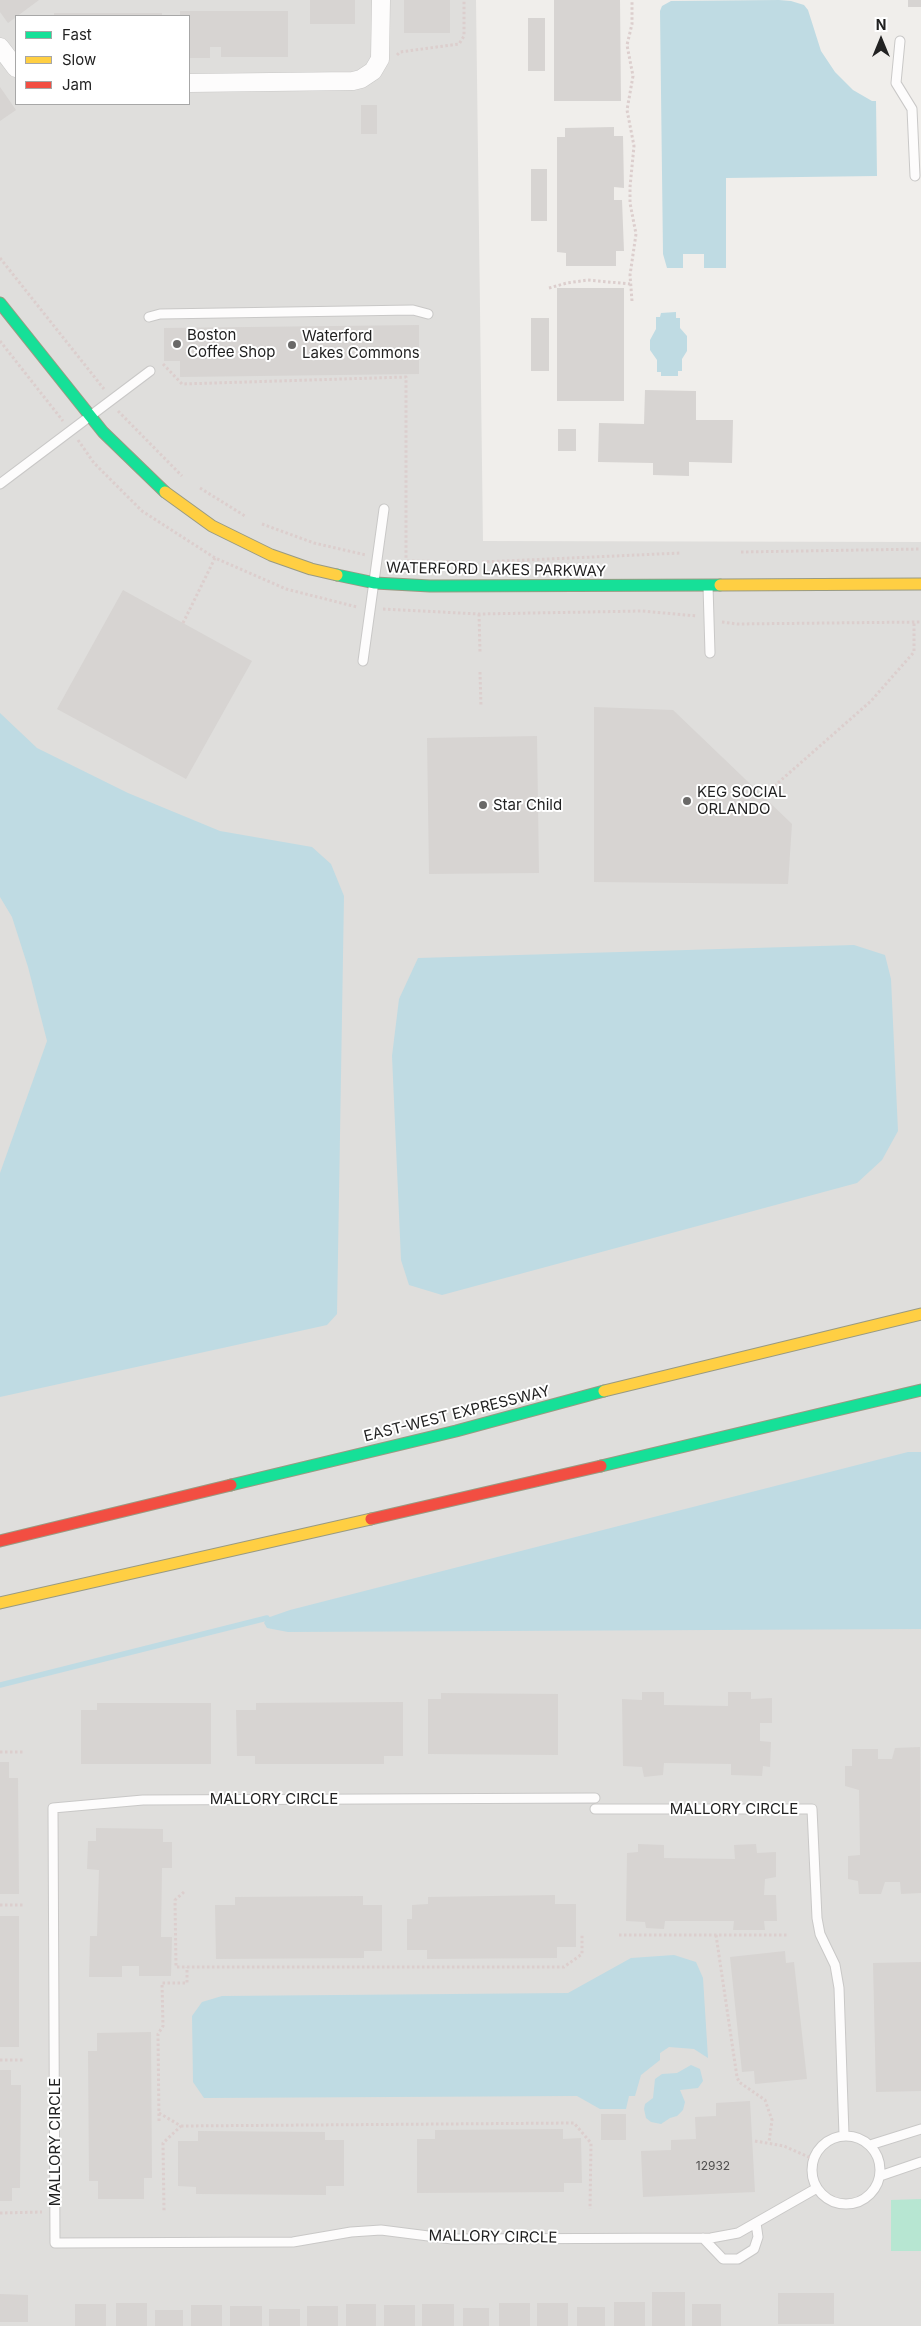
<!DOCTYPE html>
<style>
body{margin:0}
#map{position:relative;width:921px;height:2326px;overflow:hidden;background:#f0eeeb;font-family:Inter,sans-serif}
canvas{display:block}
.legend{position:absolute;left:15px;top:15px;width:175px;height:90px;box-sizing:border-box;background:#fff;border:1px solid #a7a7a7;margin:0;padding:6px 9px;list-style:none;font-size:15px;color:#222}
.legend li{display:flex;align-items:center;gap:10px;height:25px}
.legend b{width:25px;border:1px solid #a7a7a7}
.north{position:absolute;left:856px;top:15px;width:50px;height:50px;-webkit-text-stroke:4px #fff;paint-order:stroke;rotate:0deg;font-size:14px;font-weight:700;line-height:20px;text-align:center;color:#222}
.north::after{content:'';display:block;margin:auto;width:18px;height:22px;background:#222;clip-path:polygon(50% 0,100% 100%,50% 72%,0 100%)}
</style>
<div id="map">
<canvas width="921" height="2326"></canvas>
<ul class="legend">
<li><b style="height:6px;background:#16e098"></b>Fast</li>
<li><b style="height:6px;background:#ffcf43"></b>Slow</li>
<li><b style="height:6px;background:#f24e42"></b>Jam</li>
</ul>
<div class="north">N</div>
</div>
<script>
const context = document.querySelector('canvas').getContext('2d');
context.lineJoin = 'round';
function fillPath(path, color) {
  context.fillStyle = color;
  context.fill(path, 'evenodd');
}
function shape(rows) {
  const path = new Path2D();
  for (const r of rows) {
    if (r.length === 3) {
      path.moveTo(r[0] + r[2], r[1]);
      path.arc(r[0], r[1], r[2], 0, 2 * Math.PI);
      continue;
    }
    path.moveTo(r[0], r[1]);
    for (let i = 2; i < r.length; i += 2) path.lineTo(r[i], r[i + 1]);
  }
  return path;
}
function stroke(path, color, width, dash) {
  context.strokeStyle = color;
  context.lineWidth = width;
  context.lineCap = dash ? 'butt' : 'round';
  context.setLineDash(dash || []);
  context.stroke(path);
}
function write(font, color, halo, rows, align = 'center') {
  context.font = font + ' Inter,sans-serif';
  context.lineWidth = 4;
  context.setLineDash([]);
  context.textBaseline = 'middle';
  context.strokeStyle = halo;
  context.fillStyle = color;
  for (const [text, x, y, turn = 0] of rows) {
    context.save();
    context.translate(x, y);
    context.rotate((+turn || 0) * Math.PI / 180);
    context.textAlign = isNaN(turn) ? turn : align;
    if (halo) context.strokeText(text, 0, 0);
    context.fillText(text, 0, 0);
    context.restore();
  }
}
const residential = shape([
 [0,0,476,0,483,541,921,542,921,2326,0,2326],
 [16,16,189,16,189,104,16,104]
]);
const pitch = shape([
 [921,2199,921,2251,891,2251,891,2200]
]);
const water = shape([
 [779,0,791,1,804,5,808,10,821,51,835,72,853,90,872,101,876,101,877,176,726,178,726,268,704,268,704,254,683,254,683,268,667,268,663,254,660,11,662,6,671,1],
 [676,312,676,318,680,318,680,328,687,336,687,351,682,359,682,371,678,371,678,376,661,376,661,372,657,372,657,360,650,350,650,340,656,329,656,317,660,317,661,313],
 [0,713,37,748,128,793,220,831,312,847,331,864,344,896,337,1314,327,1325,0,1397,0,1173,47,1041,28,967,12,917,0,897],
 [854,945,885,955,891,979,898,1131,882,1160,857,1183,442,1295,409,1285,401,1260,392,1056,399,999,418,958],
 [908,1452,921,1452,921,1629,288,1632,267,1628,264,1623,267,1618,290,1610],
 [674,1955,696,1962,703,1978,708,2058,694,2049,669,2047,660,2053,660,2060,641,2075,635,2096,629,2096,626,2109,600,2109,577,2096,204,2098,193,2082,192,2016,202,2002,222,1996,568,1993,631,1958],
 [691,2065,700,2069,703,2081,698,2088,680,2090,685,2102,683,2110,677,2116,670,2118,661,2124,651,2122,646,2118,644,2109,645,2104,653,2098,655,2079,662,2074,677,2073]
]);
const stream = shape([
 [0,1685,267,1618]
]);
const building = shape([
 [0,0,39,0,8,23,0,12],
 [310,0,355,0,355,24,310,24],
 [404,0,450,0,450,33,404,33],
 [554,0,620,0,621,101,554,101],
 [908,0,921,0,921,7,908,7],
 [180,11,288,11,288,57,221,57,221,47,210,47,210,58,189,58,189,16,180,16],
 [54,13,162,13,162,16,54,16],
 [528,18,545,18,545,71,528,71],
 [0,87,16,110,0,121],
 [361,105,377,105,377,134,361,134],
 [614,127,614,136,623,136,624,188,614,187,614,200,622,200,624,251,616,251,616,266,566,266,566,253,557,252,557,137,565,137,565,128],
 [531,169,547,169,547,221,531,221],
 [557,288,624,288,624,401,557,401],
 [531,318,549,318,549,371,531,371],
 [419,325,419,374,180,377,180,361,164,361,164,328],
 [645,390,696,391,696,420,733,420,732,463,689,462,689,476,653,475,653,463,598,462,599,423,644,424],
 [558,429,576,429,576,451,558,451],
 [123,590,252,661,186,779,57,709],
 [594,707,673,710,792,824,788,884,594,882],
 [537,736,539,873,429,874,427,738],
 [642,1692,664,1692,664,1705,728,1706,728,1692,751,1692,751,1699,772,1698,772,1723,760,1723,760,1741,771,1742,770,1767,763,1766,762,1776,731,1775,731,1764,664,1763,663,1775,644,1777,642,1767,623,1766,622,1699,642,1700],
 [441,1693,558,1694,558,1755,428,1754,428,1699,441,1699],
 [403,1702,403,1756,384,1756,384,1764,255,1764,255,1756,237,1756,236,1710,256,1710,256,1703],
 [97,1703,211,1703,211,1764,81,1764,81,1710,97,1710],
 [920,1747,921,1893,901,1894,900,1882,885,1882,881,1894,859,1894,858,1881,848,1879,848,1856,860,1855,859,1790,845,1786,845,1766,852,1766,852,1749,878,1749,878,1759,892,1759,895,1748],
 [0,1762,9,1762,9,1778,18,1778,19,1894,0,1894],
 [96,1828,163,1829,163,1842,172,1842,172,1868,162,1868,161,1937,172,1937,171,1976,139,1976,139,1966,122,1966,122,1977,89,1977,90,1936,97,1936,99,1870,87,1869,88,1841,96,1841],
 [638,1844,664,1845,664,1858,735,1859,734,1845,756,1844,757,1853,776,1852,776,1877,765,1879,764,1895,776,1895,777,1921,764,1921,765,1930,733,1930,734,1921,665,1921,664,1929,646,1928,645,1922,626,1921,627,1853,638,1852],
 [555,1895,555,1904,576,1904,576,1947,557,1947,557,1958,427,1959,427,1950,407,1950,407,1919,412,1919,412,1905,428,1904,428,1897],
 [363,1896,363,1905,382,1905,382,1951,364,1951,364,1958,216,1959,215,1905,235,1905,235,1897],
 [0,1916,19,1916,19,2047,0,2047],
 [785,1951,786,1963,794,1962,807,2079,755,2084,754,2071,742,2072,730,1957],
 [921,1962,921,2091,876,2092,873,1963],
 [151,2032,152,2178,144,2178,144,2199,98,2199,98,2181,89,2181,88,2051,97,2051,97,2033],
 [0,2070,11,2070,11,2085,21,2085,20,2188,12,2188,12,2201,0,2201],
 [750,2101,755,2192,643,2197,641,2151,671,2150,671,2140,696,2139,695,2117,716,2116,716,2103],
 [601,2114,626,2114,626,2140,601,2140],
 [563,2129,563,2139,581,2138,582,2183,564,2183,564,2192,417,2193,417,2139,435,2139,435,2130],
 [198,2131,325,2132,325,2140,344,2140,344,2186,326,2186,326,2195,196,2194,196,2187,178,2186,178,2141,198,2141],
 [652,2292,685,2292,685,2326,652,2326],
 [778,2293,834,2293,834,2324,778,2324],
 [0,2294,28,2295,28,2322,0,2322],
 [614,2302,645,2302,645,2326,614,2326],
 [116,2303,147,2303,147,2326,116,2326],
 [499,2303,530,2303,530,2326,499,2326],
 [537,2303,568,2303,568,2326,537,2326],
 [75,2304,106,2304,106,2326,75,2326],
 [346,2304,376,2304,376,2326,346,2326],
 [422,2304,454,2304,454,2326,422,2326],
 [692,2304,721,2304,721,2326,692,2326],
 [191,2305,222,2305,222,2326,191,2326],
 [384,2305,415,2305,415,2326,384,2326],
 [230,2306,262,2306,262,2326,230,2326],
 [307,2306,338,2306,338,2326,307,2326],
 [577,2307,605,2307,605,2326,577,2326],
 [463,2308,489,2308,489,2326,463,2326],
 [269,2309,300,2309,300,2326,269,2326],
 [155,2310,183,2310,183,2326,155,2326]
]);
const path = shape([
 [397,55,400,52,459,44,464,36,464,0],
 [0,258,104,389],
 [549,288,567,283,588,280,630,284],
 [632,301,630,275,636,234,630,203,630,187,634,146,627,110,633,76,627,45,632,24,632,0],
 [0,341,63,421],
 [163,364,182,384,406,377,406,561],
 [118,411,182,476],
 [78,440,94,463,142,511,215,558,286,589,357,607],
 [200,488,245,516],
 [262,524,314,543,366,555],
 [741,552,921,549],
 [407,561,470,562],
 [482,562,681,553],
 [383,609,479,614,642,611,697,616],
 [479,614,480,652],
 [722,622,737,624,921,622],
 [183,623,215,558],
 [480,672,481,707],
 [763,796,871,701,914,652,914,622],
 [0,1752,24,1752],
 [184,1892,175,1900,176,1967,564,1967,582,1954,582,1934],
 [0,1905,24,1905],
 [619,1935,788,1935],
 [716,1935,737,2077,739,2082,765,2100,772,2120,769,2142],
 [0,2060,25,2060],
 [159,2113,181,2126,163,2143,164,2211],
 [159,2121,158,2034,163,2026,162,1983,187,1983,187,1967],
 [181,2126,574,2123,591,2143,590,2209],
 [755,2141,784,2146,813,2159],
 [0,2213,42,2212]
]);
const lane = shape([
 [900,41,896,83,912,109,915,176],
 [149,317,160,314,413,310,428,314],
 [0,484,150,371],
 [708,586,710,653],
 [363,661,384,509],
 [595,1798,143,1800,53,1808,55,2243,293,2242,351,2232,381,2230,452,2239,711,2238,738,2233,817,2188],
 [595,1809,812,1809,817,1918,820,1934,835,1965,839,1988,844,2135],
 [846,2170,34],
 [870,2145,921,2129],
 [880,2176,921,2162],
 [703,2238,723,2259,738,2259,754,2249,758,2237,756,2223]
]);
const street = shape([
 [0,47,16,68],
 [189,83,353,81,361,79,373,71,380,59,381,0]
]);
const fast = shape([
 [0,303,103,432,165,492],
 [337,575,375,583,430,586,720,585],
 [601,1466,921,1390],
 [231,1485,456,1431,604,1391]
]);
const slow = shape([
 [165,492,212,526,271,555,311,569,337,575],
 [720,585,921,584],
 [604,1391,921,1314],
 [0,1603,371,1519]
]);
const jam = shape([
 [371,1519,601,1466],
 [0,1541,231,1485]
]);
const markers = [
 [177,344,5,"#6a6968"],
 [292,345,5,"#6a6968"],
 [687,801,5,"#6a6968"],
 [483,805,5,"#6a6968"]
];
const numberNames = [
 ["12932",713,2166]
];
const poiNames = [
 ["Boston",187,335],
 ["Coffee Shop",187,352],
 ["Waterford",302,336],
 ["Lakes Commons",302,353],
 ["KEG SOCIAL",697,792],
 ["ORLANDO",697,809],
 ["Star Child",493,805]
];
const streetNames = [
 ["WATERFORD LAKES PARKWAY",496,570,1],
 ["EAST-WEST EXPRESSWAY",457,1414,-14],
 ["MALLORY CIRCLE",274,1799],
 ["MALLORY CIRCLE",734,1809],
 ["MALLORY CIRCLE",55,2142,-90],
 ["MALLORY CIRCLE",493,2237,1]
];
fillPath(residential, '#dfdedc');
fillPath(pitch, '#b7e6d2');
fillPath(water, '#bfdbe3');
stroke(stream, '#bfdbe3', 5.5);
fillPath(building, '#d7d4d2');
stroke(lane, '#c9c8c7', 11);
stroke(street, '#c9c8c7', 19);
stroke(fast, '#999a82', 13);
stroke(slow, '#999a82', 13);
stroke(jam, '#999a82', 13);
stroke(path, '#dccecd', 3, [2.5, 2.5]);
stroke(lane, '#fdfcfc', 9);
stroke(street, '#fdfcfc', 18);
stroke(fast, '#16e098', 11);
stroke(slow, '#ffcf43', 11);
stroke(jam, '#f24e42', 11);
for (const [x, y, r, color] of markers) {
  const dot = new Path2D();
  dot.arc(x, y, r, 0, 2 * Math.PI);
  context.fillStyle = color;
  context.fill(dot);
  stroke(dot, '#fff', 2);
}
write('12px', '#4f4e4e', null, numberNames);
write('15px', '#222', '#fff', poiNames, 'left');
write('15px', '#222', '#fff', streetNames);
</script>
